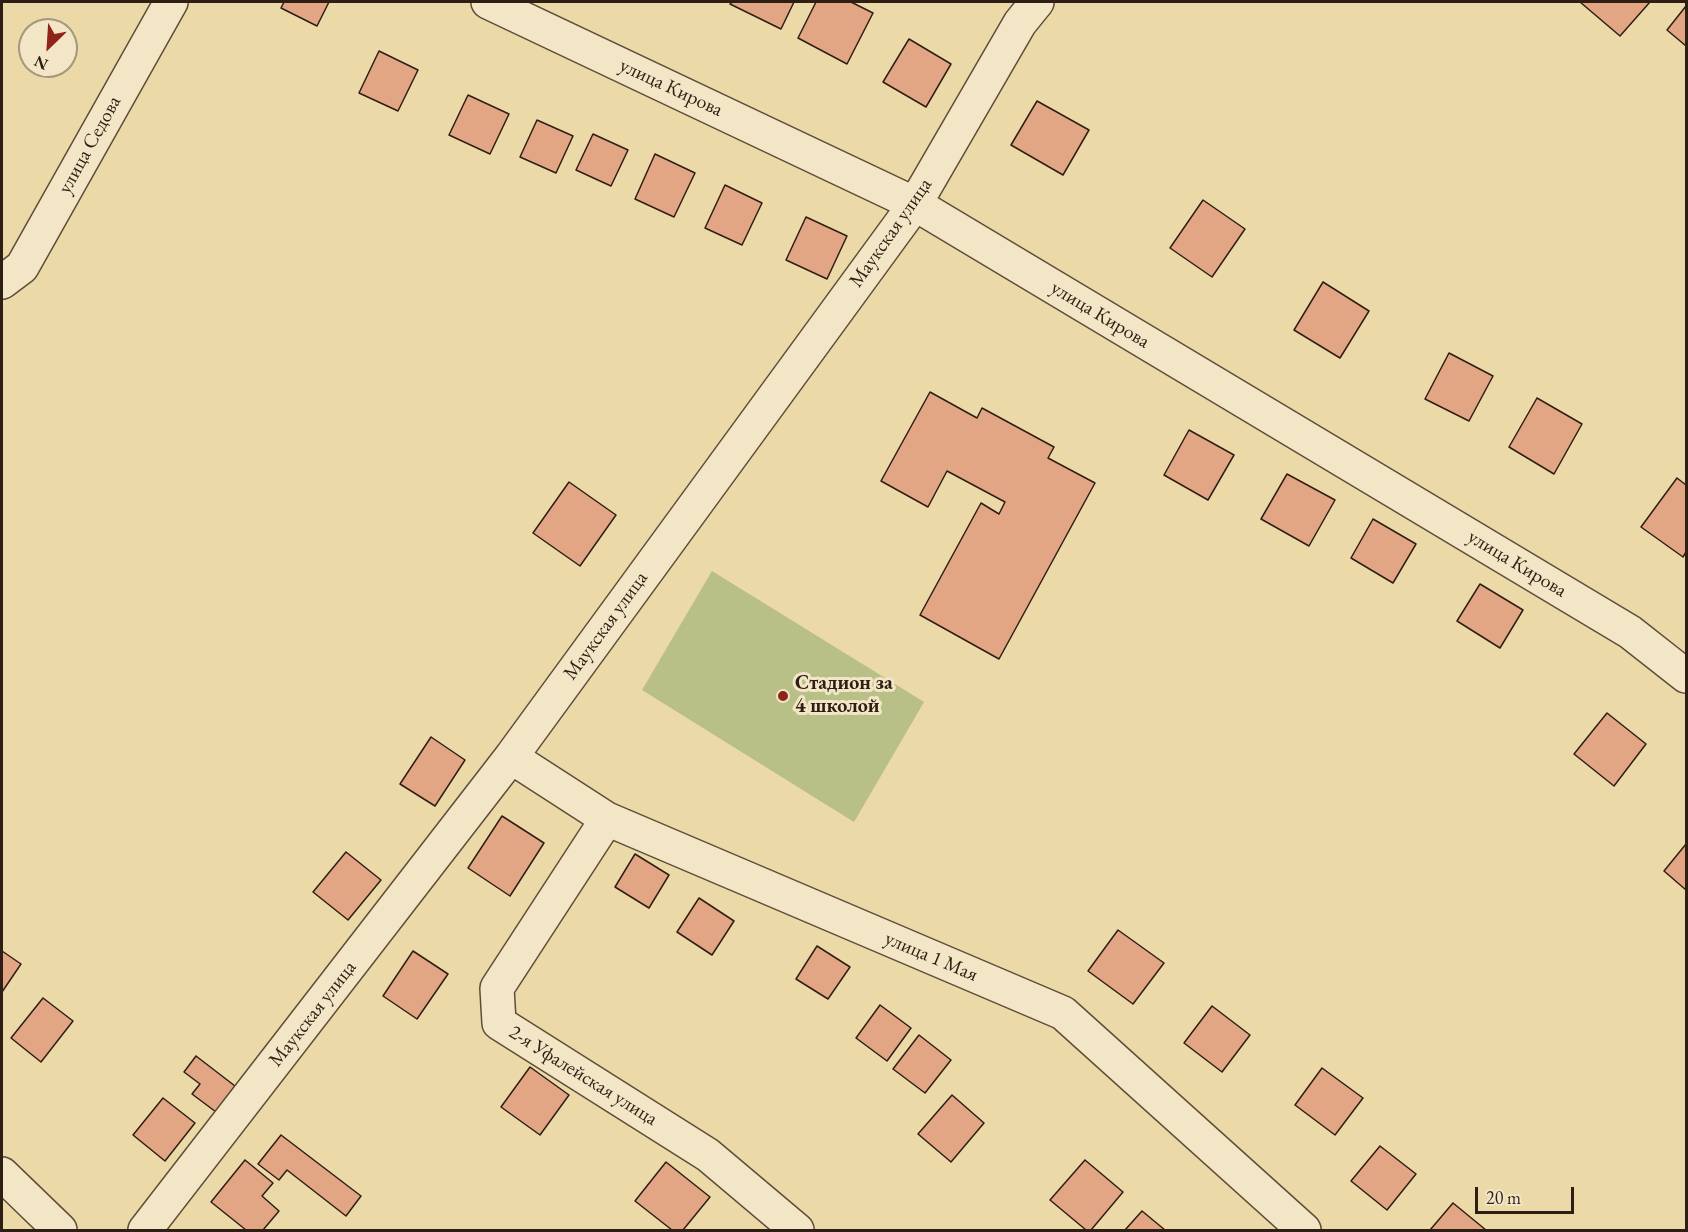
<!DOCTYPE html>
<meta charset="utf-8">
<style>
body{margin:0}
#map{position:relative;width:1688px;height:1232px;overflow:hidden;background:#ebd9a8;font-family:"EB Garamond",serif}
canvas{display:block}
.frame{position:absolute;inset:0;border:3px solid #2f1e14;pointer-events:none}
.north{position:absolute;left:18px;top:18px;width:60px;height:60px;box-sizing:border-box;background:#f2e6c6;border:2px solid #a4967f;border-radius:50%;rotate:205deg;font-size:16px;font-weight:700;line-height:24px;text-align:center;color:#2f1e14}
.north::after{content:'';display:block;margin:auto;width:21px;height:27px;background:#8f2418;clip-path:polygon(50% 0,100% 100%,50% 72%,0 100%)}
.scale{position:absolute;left:1475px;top:1187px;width:99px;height:27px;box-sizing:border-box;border:3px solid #2f1e14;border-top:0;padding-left:8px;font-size:18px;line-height:21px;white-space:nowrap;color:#2f1e14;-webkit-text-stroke:4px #f2e6c6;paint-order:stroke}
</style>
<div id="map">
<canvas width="1688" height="1232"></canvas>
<div class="frame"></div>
<div class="north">N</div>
<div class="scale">20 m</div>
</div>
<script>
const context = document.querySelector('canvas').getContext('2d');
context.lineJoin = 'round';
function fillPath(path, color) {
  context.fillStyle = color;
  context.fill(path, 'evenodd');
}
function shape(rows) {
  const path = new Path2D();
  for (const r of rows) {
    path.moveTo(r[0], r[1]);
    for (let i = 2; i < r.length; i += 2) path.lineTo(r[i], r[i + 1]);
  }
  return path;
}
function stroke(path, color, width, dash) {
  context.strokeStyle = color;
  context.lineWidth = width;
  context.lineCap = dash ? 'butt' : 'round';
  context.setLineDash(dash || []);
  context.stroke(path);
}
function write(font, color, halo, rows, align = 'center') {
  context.font = font + ' "EB Garamond",serif';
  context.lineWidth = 6;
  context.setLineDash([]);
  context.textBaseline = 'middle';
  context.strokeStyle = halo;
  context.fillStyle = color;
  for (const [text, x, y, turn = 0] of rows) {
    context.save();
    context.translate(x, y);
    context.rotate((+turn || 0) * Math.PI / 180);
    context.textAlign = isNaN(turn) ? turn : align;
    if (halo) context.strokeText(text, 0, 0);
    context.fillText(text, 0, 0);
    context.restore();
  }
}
const green = shape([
 [712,571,924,702,854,822,642,690]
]);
const building = shape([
 [284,2,329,2,317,26,281,8,284,2],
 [732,2,794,2,781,29,730,4,732,2],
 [816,2,851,2,873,13,847,64,798,38,816,2],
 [1580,2,1650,2,1620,36,1580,2],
 [1686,6,1686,46,1667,30,1686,6],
 [909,39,951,64,926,107,883,82,909,39],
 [379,51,418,70,398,111,359,93,379,51],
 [468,95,509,114,490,154,449,135,468,95],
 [1037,101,1089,130,1063,175,1011,145,1037,101],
 [537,120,573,136,556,173,520,157,537,120],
 [593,134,628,150,611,186,576,170,593,134],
 [655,154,695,173,674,217,635,199,655,154],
 [725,185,762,203,742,245,705,228,725,185],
 [1203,200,1245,229,1212,277,1170,248,1203,200],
 [806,217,847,236,827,279,786,260,806,217],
 [1323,282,1369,311,1340,358,1294,330,1323,282],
 [1449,353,1493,376,1469,421,1425,399,1449,353],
 [930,392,977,418,982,408,1054,447,1048,458,1095,483,999,659,920,615,981,503,999,514,1005,502,947,471,928,507,881,481,930,392],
 [1537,398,1582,424,1554,474,1509,447,1537,398],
 [1189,430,1234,455,1208,500,1164,475,1189,430],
 [1287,474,1335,500,1309,546,1261,519,1287,474],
 [1677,478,1686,485,1686,552,1683,557,1641,527,1677,478],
 [569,482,616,515,580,566,533,533,569,482],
 [1373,519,1416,544,1393,583,1351,558,1373,519],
 [1480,584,1523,610,1500,648,1457,621,1480,584],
 [1607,713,1646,744,1614,786,1574,754,1607,713],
 [431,737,465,760,435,806,400,784,431,737],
 [502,816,544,843,510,896,468,868,502,816],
 [1686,844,1686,890,1664,871,1686,844],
 [346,852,381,880,348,920,313,892,346,852],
 [635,854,669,875,649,908,615,887,635,854],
 [699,898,734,921,712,955,677,932,699,898],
 [1118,930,1164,963,1133,1004,1088,971,1118,930],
 [817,946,850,967,828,999,796,979,817,946],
 [2,951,21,964,2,992,2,951],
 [413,951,448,974,417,1019,383,996,413,951],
 [43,998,73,1021,41,1062,11,1038,43,998],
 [880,1005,911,1028,887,1061,856,1038,880,1005],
 [1212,1006,1250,1035,1222,1072,1184,1043,1212,1006],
 [919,1035,951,1060,925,1093,893,1069,919,1035],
 [196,1056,235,1086,216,1112,192,1094,200,1084,184,1072,196,1056],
 [530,1067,569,1095,540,1135,501,1107,530,1067],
 [1322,1068,1363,1098,1335,1135,1295,1105,1322,1068],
 [952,1095,984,1123,951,1162,918,1134,952,1095],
 [163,1098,195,1123,165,1161,133,1135,163,1098],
 [281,1135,361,1196,346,1216,287,1170,279,1180,258,1164,281,1135],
 [1380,1146,1416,1174,1387,1210,1351,1181,1380,1146],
 [245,1160,273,1183,262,1196,279,1211,263,1230,246,1230,211,1202,245,1160],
 [1085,1160,1123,1192,1091,1230,1086,1230,1050,1200,1085,1160],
 [666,1162,710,1197,683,1230,672,1230,635,1201,666,1162],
 [1453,1203,1486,1230,1430,1230,1453,1203],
 [1142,1211,1165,1230,1125,1230,1142,1211]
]);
const minor = shape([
 [488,2,915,204,1630,632,1686,676],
 [2,282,22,267,171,2],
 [511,757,607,819,1063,1013,1304,1230],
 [607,819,497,988,499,1023,708,1155,797,1230],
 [145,1230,511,757,915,204,1020,23,1037,2]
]);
const tertiary = shape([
 [2,1174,60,1230]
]);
const markers = [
 [783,696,6,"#8f2418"]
];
const streetNames = [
 ["улица Кирова",671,88,25],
 ["улица Седова",90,145,-61],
 ["Маукская улица",891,233,-55],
 ["улица Кирова",1100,315,31],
 ["улица Кирова",1517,564,31],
 ["Маукская улица",606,626,-54],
 ["улица 1 Мая",931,957,23],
 ["Маукская улица",313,1014,-52],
 ["2-я Уфалейская улица",583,1076,32]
];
const poiNames = [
 ["Стадион за",795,684],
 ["4 школой",795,707]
];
fillPath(green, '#b8bf87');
fillPath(building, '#e2a685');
stroke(building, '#2f1e14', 1.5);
stroke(minor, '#5e4d39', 36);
stroke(tertiary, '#5e4d39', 36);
stroke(minor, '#f2e6c6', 33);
stroke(tertiary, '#f2e6c6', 33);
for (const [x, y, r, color] of markers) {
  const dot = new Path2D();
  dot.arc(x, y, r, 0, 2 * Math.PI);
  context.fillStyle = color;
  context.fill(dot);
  stroke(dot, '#f2e6c6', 2);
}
write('20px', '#2f1e14', '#f2e6c6', streetNames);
write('bold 20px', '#2f1e14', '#f2e6c6', poiNames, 'left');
</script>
